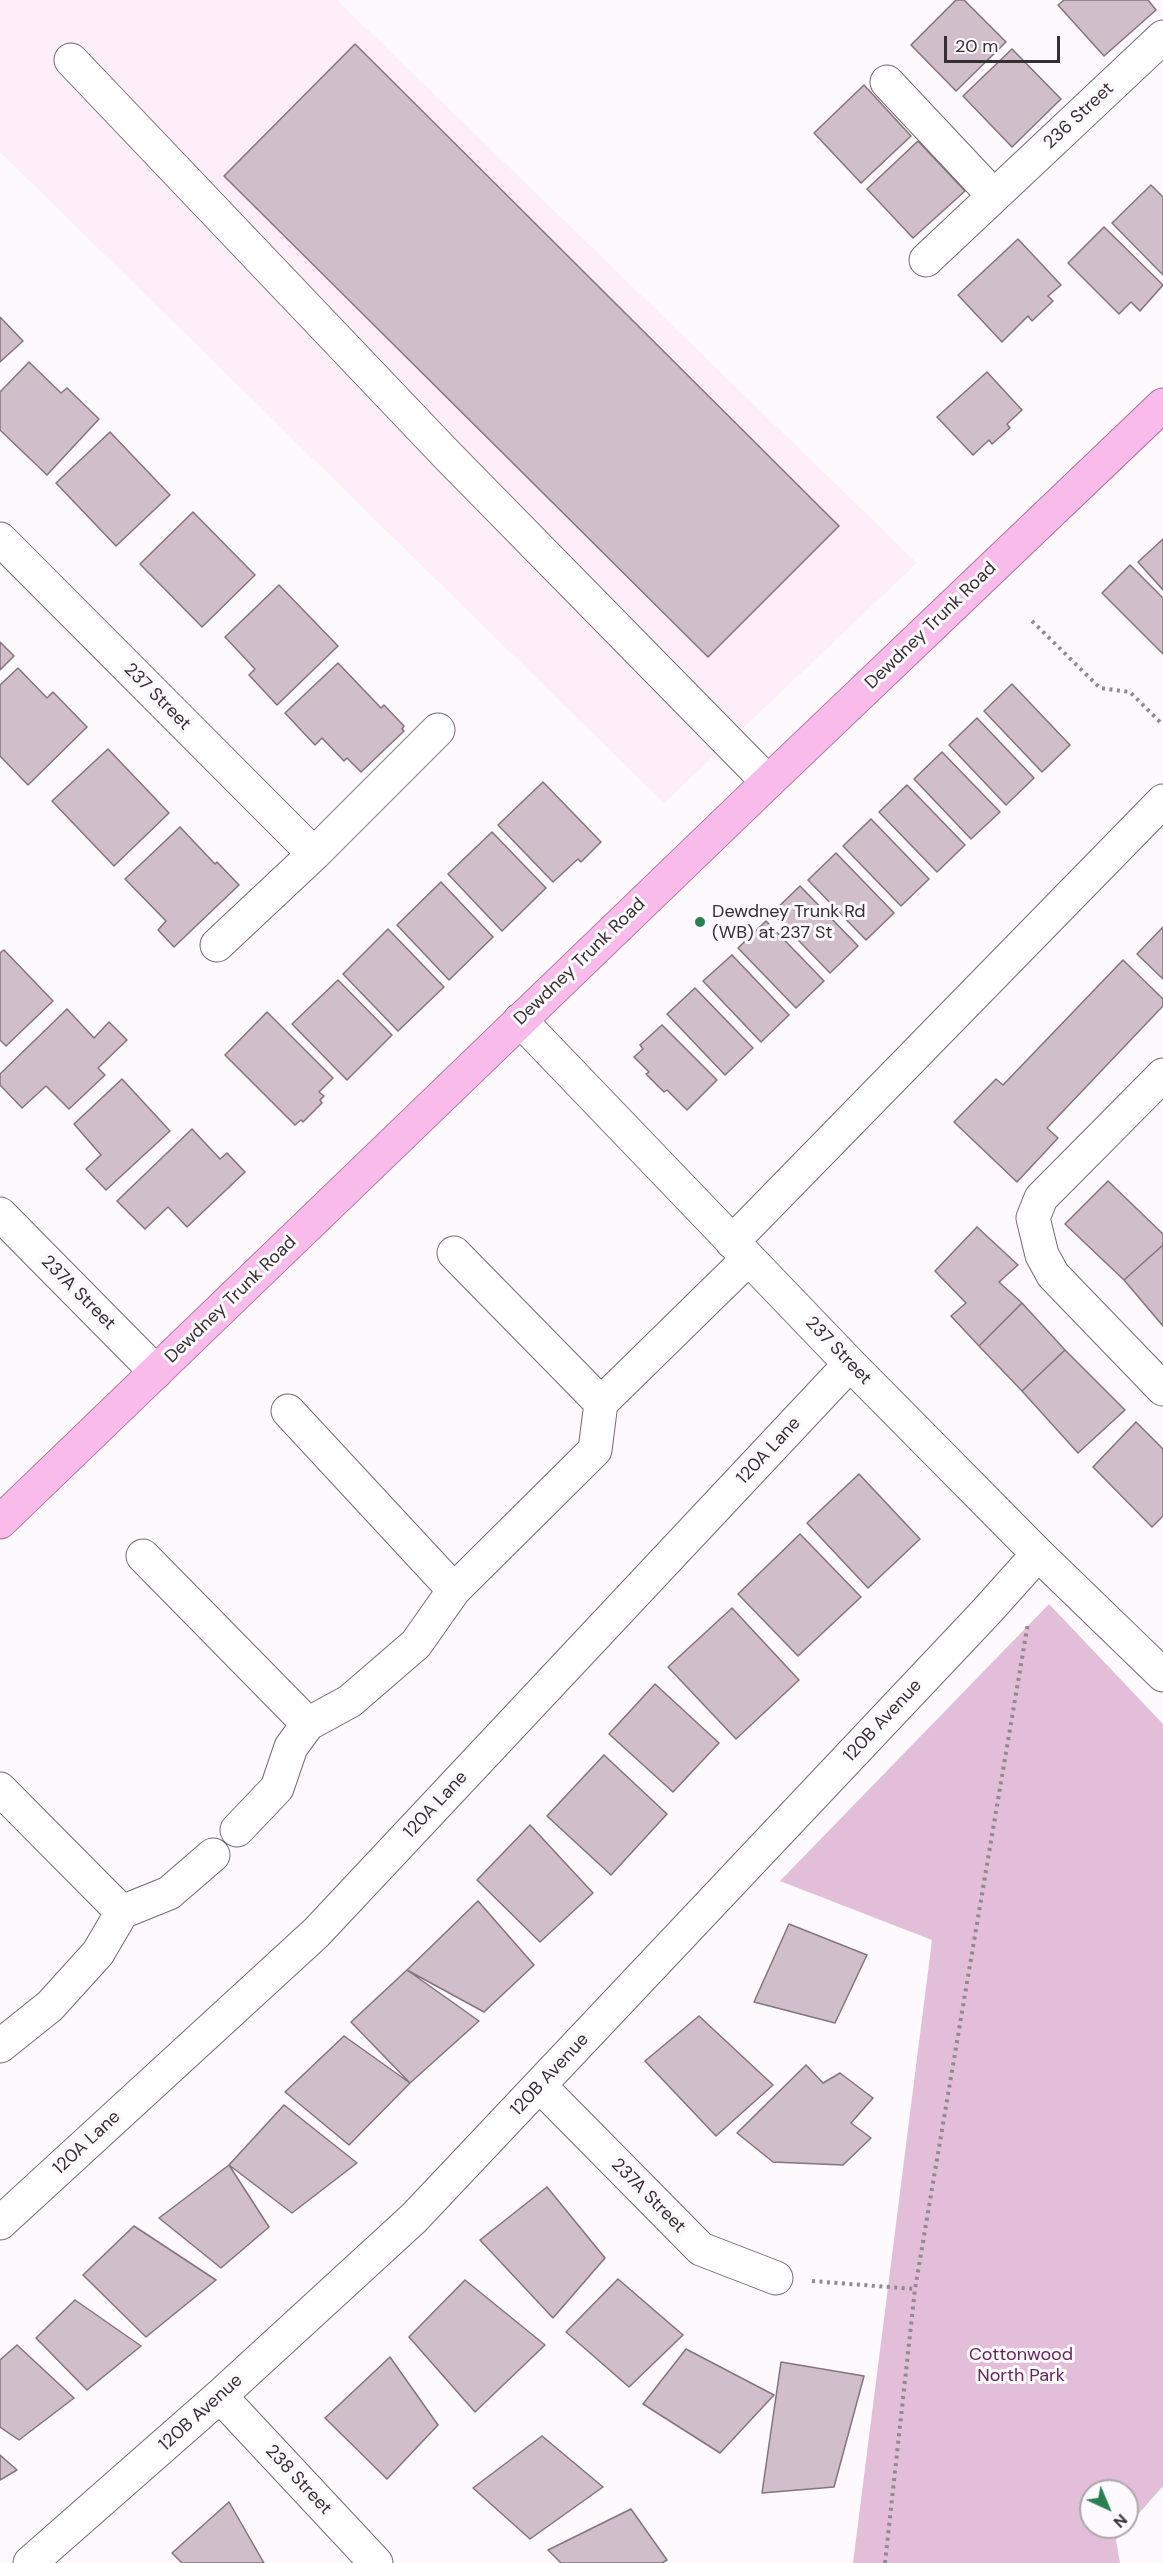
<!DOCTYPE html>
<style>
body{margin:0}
#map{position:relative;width:1163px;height:2563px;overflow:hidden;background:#fdf9fc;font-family:"DM Sans",sans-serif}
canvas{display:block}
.north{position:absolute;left:1079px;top:2479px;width:60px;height:60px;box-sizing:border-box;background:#fdf9fc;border:2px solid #ada8ac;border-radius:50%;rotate:136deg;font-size:16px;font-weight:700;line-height:24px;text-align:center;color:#352e33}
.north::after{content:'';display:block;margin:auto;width:21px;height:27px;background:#2b8053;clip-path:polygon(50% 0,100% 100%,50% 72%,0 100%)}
.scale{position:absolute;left:944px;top:36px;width:116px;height:27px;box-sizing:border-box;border:3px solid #352e33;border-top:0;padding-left:8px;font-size:18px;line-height:21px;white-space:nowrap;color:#352e33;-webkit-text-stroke:4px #fdf9fc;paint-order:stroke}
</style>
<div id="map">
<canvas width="1163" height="2563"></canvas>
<div class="north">N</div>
<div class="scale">20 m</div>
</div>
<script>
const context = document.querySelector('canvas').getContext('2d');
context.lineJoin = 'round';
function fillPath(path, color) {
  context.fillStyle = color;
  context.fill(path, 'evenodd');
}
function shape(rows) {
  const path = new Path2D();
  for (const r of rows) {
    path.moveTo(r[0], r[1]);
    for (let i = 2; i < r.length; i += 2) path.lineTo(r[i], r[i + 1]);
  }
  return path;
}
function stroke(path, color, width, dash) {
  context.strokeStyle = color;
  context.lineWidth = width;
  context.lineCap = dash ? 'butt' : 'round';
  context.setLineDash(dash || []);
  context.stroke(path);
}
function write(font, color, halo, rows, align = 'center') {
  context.font = font + ' "DM Sans",sans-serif';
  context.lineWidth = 6;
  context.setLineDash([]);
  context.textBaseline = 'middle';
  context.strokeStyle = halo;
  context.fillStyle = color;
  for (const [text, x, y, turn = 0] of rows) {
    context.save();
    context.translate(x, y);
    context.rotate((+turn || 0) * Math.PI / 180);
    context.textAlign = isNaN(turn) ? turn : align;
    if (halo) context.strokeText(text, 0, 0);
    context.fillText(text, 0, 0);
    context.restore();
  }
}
const built = shape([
 [0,0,337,0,917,563,664,803,0,152]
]);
const green = shape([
 [1049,1604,1163,1724,1163,2486,1127,2527,1127,2491,1091,2491,1091,2527,1127,2527,1116,2540,1120,2563,853,2563,932,1940,780,1881]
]);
const building = shape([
 [956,0,964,0,1006,42,956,91,911,45,956,0],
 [1064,0,1148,0,1156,10,1104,56,1058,5,1064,0],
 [355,44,839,526,708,657,224,176,355,44],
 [1012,49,1061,99,1012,147,963,96,1012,49],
 [864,85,911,136,861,183,814,133,864,85],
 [918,141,965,191,913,238,867,189,918,141],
 [1151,185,1163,197,1163,275,1112,223,1151,185],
 [1104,227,1163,285,1140,311,1131,302,1119,314,1068,263,1104,227],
 [1018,239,1061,285,1048,296,1053,301,1032,321,1028,316,1002,342,958,295,1018,239],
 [0,317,23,341,0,362,0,317],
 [29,362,61,393,67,388,99,419,47,475,0,430,0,392,29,362],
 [987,372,1022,410,1007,424,1010,428,992,444,989,440,973,455,937,417,987,372],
 [110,432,170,495,116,546,56,483,110,432],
 [193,512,255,575,202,627,140,564,193,512],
 [1163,539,1163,590,1138,562,1163,539],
 [1130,565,1163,598,1163,654,1102,593,1130,565],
 [279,585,338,646,277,705,249,675,255,669,225,637,279,585],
 [0,642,14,656,0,670,0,642],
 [338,663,381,708,384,705,404,726,402,729,404,731,361,772,347,758,344,761,322,738,315,745,285,713,338,663],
 [18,668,47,698,53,692,87,727,28,785,0,756,0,685,18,668],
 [1012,684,1070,745,1042,772,984,711,1012,684],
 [977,718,1034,778,1006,805,949,745,977,718],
 [108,749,169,813,114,866,52,801,108,749],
 [942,752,1000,812,971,839,914,779,942,752],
 [543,782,601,842,581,862,578,859,553,882,498,825,543,782],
 [907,785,965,845,937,872,879,812,907,785],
 [871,819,929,879,901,906,843,846,871,819],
 [180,827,215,864,217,862,239,885,174,947,158,930,166,921,125,879,180,827],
 [492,832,546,888,502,931,448,874,492,832],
 [836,853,894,913,866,940,808,880,836,853],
 [441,882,493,937,449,980,397,925,441,882],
 [800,886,858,946,830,973,772,913,800,886],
 [766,921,824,981,796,1008,738,948,766,921],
 [1163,927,1163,979,1137,954,1163,927],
 [388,929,444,987,398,1031,343,974,388,929],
 [4,950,53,1001,6,1046,0,1040,0,953,4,950],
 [732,955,789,1015,761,1042,703,981,732,955],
 [1123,960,1163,999,1163,1006,1047,1128,1058,1138,1017,1182,954,1122,996,1079,1003,1085,1123,960],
 [338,980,392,1035,347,1080,292,1024,338,980],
 [695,988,753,1048,725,1075,667,1014,695,988],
 [67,1009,94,1038,109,1022,127,1040,98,1068,105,1075,69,1109,46,1086,22,1108,0,1085,0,1074,67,1009],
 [267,1012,333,1078,319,1092,324,1096,320,1100,322,1103,303,1122,301,1120,295,1125,225,1055,267,1012],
 [662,1025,717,1080,687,1110,667,1090,664,1092,646,1074,649,1072,634,1057,643,1049,640,1045,662,1025],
 [122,1079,170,1131,106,1190,86,1169,101,1155,74,1124,122,1079],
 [192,1129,220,1159,227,1153,245,1172,187,1227,168,1207,145,1229,117,1201,192,1129],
 [1108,1181,1163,1234,1163,1245,1124,1280,1065,1224,1108,1181],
 [977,1227,1018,1265,999,1282,1022,1303,979,1346,951,1316,966,1303,935,1271,977,1227],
 [1163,1245,1163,1326,1124,1280,1163,1245],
 [1022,1303,1065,1350,1022,1391,979,1346,1022,1303],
 [1065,1350,1125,1410,1078,1453,1022,1391,1065,1350],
 [1136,1422,1163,1449,1163,1516,1152,1527,1093,1467,1136,1422],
 [859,1474,920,1539,868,1588,807,1523,859,1474],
 [800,1534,861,1597,798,1656,738,1594,800,1534],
 [732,1608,799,1680,736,1739,668,1667,732,1608],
 [655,1684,719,1743,673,1792,609,1734,655,1684],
 [604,1755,667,1814,611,1875,547,1816,604,1755],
 [530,1825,593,1893,540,1942,477,1880,530,1825],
 [478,1901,534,1965,484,2012,407,1970,478,1901],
 [789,1924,867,1955,835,2023,754,2002,789,1924],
 [407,1970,479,2021,410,2083,351,2022,407,1970],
 [699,2016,773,2085,716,2136,645,2061,699,2016],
 [344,2036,410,2083,349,2145,285,2092,344,2036],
 [806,2065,823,2083,840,2073,873,2098,851,2123,871,2138,843,2165,773,2162,737,2133,806,2065],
 [284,2105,357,2163,292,2213,229,2165,284,2105],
 [229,2165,269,2227,221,2268,159,2218,229,2165],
 [547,2187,605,2258,553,2318,480,2240,547,2187],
 [134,2226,216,2280,146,2337,83,2275,134,2226],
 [618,2279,683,2335,629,2387,566,2332,618,2279],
 [465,2280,545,2345,475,2412,409,2337,465,2280],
 [75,2300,141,2346,87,2390,36,2338,75,2300],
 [17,2345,74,2398,19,2440,0,2427,0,2360,17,2345],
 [686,2349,774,2395,720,2453,643,2404,686,2349],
 [390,2357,438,2425,387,2479,325,2418,390,2357],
 [781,2362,864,2376,834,2487,762,2493,781,2362],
 [542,2436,603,2487,530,2539,473,2488,542,2436],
 [0,2455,17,2470,0,2480,0,2455],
 [229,2502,264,2563,182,2563,172,2553,229,2502],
 [631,2509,667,2560,662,2563,561,2563,548,2550,631,2509]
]);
const path = shape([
 [1032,621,1100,688,1130,692,1163,725],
 [812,2281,915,2289],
 [885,2563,915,2289,1028,1623]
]);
const minor = shape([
 [71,60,447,455,768,782],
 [887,82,994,196],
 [926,260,1163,37],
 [0,539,314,854],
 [217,945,314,854,438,730],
 [520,1020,850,1364,1038,1554,1163,1675],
 [1163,1075,1041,1198,1033,1218,1042,1255,1053,1275,1163,1389],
 [0,1214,156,1372],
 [732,1242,1163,801],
 [454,1253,601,1403],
 [288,1411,454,1590],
 [143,1556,308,1724],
 [0,1789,122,1912,98,1953,50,2006,0,2046],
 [237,1830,277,1788,291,1747,308,1724,350,1701,416,1644,454,1590,595,1450,601,1403,748,1259],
 [122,1912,169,1893,213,1855],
 [540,2086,701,2249,776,2278],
 [0,2223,316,1933,850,1364],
 [220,2396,376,2563],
 [30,2563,220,2396,414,2218,987,1611,1038,1554]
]);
const major = shape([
 [0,1522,768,782,1163,405]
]);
const markers = [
 [700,922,6,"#2b8053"]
];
const streetNames = [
 ["236 Street",1079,116,-43],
 ["Dewdney Trunk Road",931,626,-44],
 ["237 Street",157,697,45],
 ["Dewdney Trunk Road",580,962,-44],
 ["237A Street",78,1293,45],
 ["Dewdney Trunk Road",231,1300,-44],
 ["237 Street",838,1351,46],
 ["120A Lane",769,1451,-47],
 ["120B Avenue",883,1721,-47],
 ["120A Lane",436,1805,-47],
 ["120B Avenue",550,2075,-47],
 ["120A Lane",87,2143,-43],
 ["237A Street",648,2196,45],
 ["120B Avenue",201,2413,-42],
 ["238 Street",298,2480,47]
];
const poiNames = [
 ["Dewdney Trunk Rd",712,912],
 ["(WB) at 237 St",712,933]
];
const parkNames = [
 ["Cottonwood",1021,2355],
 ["North Park",1021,2376]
];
fillPath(built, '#fdeef9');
fillPath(green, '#e2bed8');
fillPath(building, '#d0bfcb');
stroke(building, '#84747f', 1.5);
stroke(minor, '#786973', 35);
stroke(major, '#b26ca1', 35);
stroke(path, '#908a8e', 4, [3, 4.5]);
stroke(minor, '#fff', 33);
stroke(major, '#f9bbea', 33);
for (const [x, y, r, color] of markers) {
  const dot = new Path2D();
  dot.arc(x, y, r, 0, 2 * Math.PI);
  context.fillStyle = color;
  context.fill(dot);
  stroke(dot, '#fdf9fc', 2);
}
write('18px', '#352e33', '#fdf9fc', streetNames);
write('18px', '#352e33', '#fdf9fc', poiNames, 'left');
write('18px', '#69255b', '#fdf9fc', parkNames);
</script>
